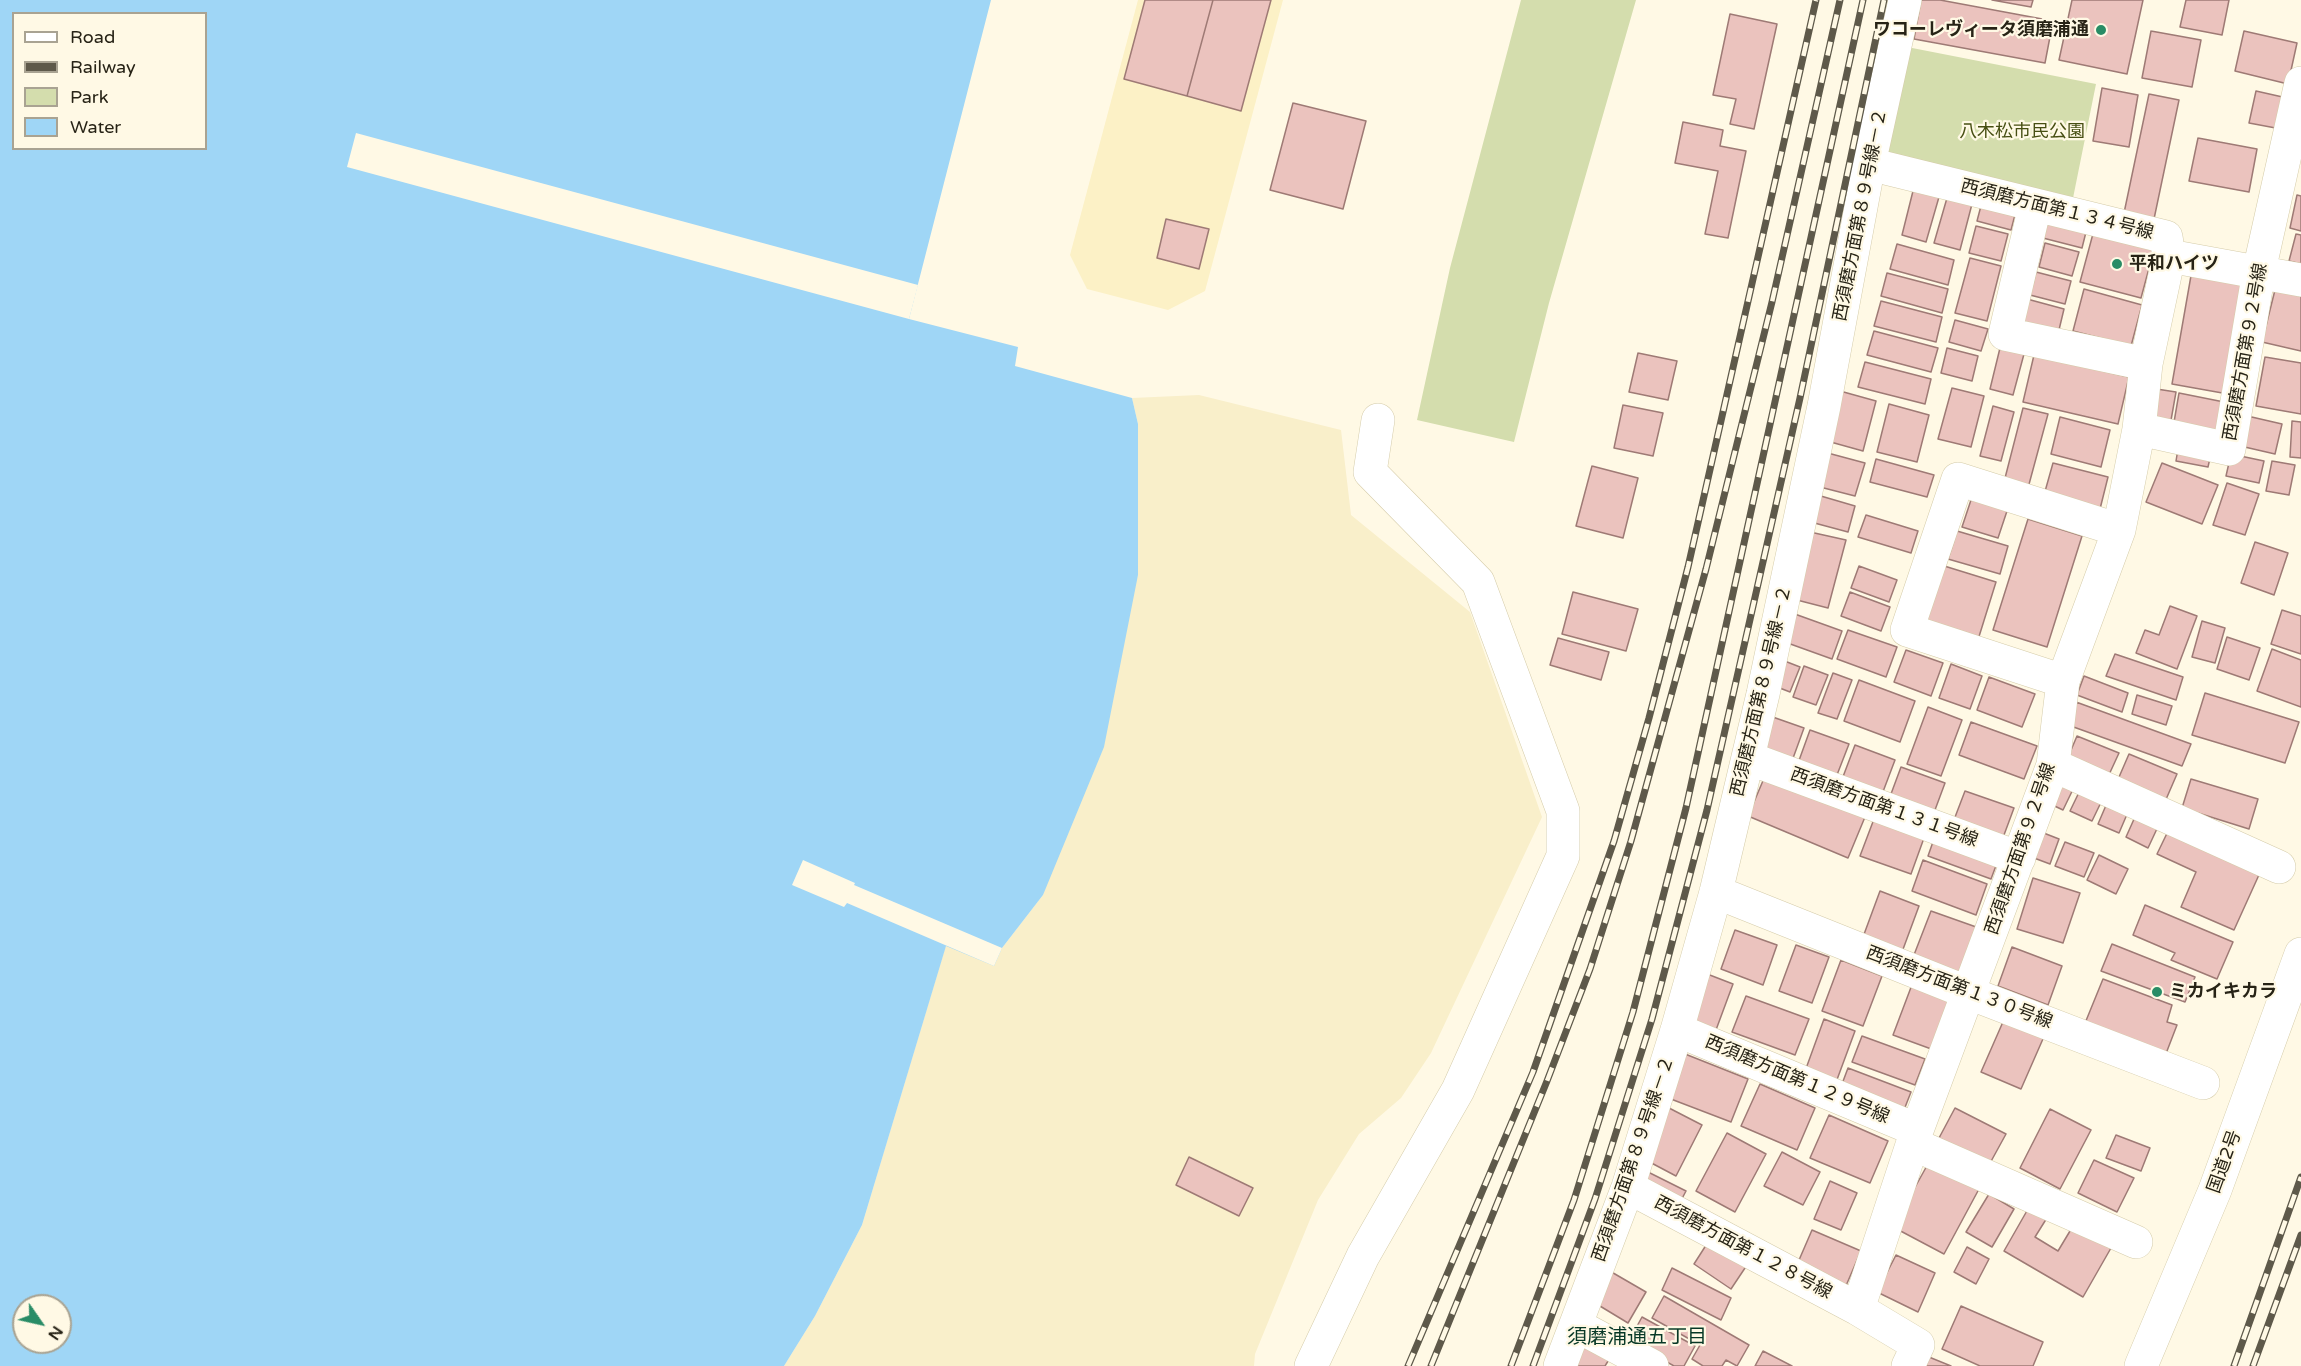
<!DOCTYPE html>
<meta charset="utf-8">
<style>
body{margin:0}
#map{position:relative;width:2301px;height:1366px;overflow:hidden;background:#fff9e5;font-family:"Varela Round",sans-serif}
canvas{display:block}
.legend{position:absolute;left:12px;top:12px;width:195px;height:138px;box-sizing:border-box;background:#fff9e5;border:2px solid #a9a392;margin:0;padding:8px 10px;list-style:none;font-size:18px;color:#272316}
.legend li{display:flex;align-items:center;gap:12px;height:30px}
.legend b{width:30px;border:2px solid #a9a392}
.north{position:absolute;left:12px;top:1294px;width:60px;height:60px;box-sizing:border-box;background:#fff9e5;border:2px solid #a9a392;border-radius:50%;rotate:124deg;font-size:16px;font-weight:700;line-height:24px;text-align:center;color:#272316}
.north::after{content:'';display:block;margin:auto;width:21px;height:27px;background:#298c66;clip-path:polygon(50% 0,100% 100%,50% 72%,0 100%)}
</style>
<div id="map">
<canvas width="2301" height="1366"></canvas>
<ul class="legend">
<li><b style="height:8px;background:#fff"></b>Road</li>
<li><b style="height:8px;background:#5e594a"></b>Railway</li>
<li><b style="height:16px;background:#d4ddad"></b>Park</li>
<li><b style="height:16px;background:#9fd6f6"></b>Water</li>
</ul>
<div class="north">N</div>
</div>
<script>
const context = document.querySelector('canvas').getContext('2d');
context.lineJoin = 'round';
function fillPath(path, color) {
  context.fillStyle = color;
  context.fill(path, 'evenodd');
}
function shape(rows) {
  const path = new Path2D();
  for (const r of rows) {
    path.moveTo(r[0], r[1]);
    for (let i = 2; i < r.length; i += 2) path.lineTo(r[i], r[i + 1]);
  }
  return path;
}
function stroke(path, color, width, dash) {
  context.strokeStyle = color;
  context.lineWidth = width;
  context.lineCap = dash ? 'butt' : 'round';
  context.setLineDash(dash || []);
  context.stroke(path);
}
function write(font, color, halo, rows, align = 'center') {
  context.font = font + ' "Varela Round","Noto Sans JP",sans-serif';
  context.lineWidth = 4.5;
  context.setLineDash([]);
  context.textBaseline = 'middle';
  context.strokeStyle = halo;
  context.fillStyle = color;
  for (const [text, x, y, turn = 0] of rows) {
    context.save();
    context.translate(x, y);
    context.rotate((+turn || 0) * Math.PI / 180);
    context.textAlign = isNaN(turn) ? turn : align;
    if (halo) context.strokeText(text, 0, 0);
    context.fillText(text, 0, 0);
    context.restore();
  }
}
const built = shape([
 [1138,0,1283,0,1205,291,1168,310,1087,289,1070,255]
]);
const green = shape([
 [1521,0,1636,0,1549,303,1514,442,1417,420,1450,268],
 [1902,46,2096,84,2071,208,1876,157]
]);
const sand = shape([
 [1199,395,1341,430,1351,515,1470,612,1542,817,1431,1053,1401,1098,1359,1134,1318,1200,1255,1354,1254,1366,784,1366,815,1316,862,1225,946,945,994,965,1002,948,1043,895,1138,575,1138,424,1132,398]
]);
const water = shape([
 [0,0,991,0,909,319,1018,347,1015,366,1132,398,1138,424,1138,575,1104,747,1043,895,1002,948,994,966,946,946,862,1225,815,1316,784,1366,0,1366],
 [14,14,206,14,206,148,14,148],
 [24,1306,60,1306,60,1342,24,1342]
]);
const pier = shape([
 [356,133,918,285,909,319,347,167],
 [803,860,855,883,854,885,1002,948,994,966,847,903,844,907,792,885]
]);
const building = shape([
 [1145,0,1213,0,1187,96,1124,79,1145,0],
 [1213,0,1271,0,1241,111,1187,96,1213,0],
 [1921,0,1940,0,2053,21,2045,63,1914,39,1921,0],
 [1992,0,2033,0,2031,7,1992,0],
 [2072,0,2143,0,2127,74,2059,60,2072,0],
 [2186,0,2229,0,2222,35,2180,27,2186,0],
 [1730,14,1777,24,1754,129,1730,124,1736,99,1713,95,1730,14],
 [2151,31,2201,40,2192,87,2142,78,2151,31],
 [2244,31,2297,43,2288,84,2235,71,2244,31],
 [2102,88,2138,95,2129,147,2093,141,2102,88],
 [2256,91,2287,98,2281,129,2249,123,2256,91],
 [2149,94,2179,100,2154,219,2124,213,2149,94],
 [1293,103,1366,121,1343,209,1270,190,1293,103],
 [1683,122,1723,130,1720,146,1746,151,1728,238,1705,234,1718,171,1675,163,1683,122],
 [2198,138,2257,149,2249,192,2189,181,2198,138],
 [1913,191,1939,197,1926,242,1902,235,1913,191],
 [2297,195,2301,196,2301,231,2290,228,2297,195],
 [1947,198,1972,204,1960,250,1934,243,1947,198],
 [1982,202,2016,211,2011,230,1977,221,1982,202],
 [2046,213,2088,224,2082,248,2039,237,2046,213],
 [1166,219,1209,229,1199,269,1157,258,1166,219],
 [1976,226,2008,234,2001,261,1969,253,1976,226],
 [2094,230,2155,246,2141,298,2080,282,2094,230],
 [2296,234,2301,235,2301,264,2289,261,2296,234],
 [2045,243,2079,252,2072,276,2039,267,2045,243],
 [1897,244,1954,260,1948,285,1890,269,1897,244],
 [1970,258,2001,266,1987,321,1955,313,1970,258],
 [2192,270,2248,280,2228,394,2172,384,2192,270],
 [2036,272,2071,281,2065,304,2030,295,2036,272],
 [1887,273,1948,289,1942,313,1881,296,1887,273],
 [2084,289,2142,305,2131,346,2073,331,2084,289],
 [2275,290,2301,296,2301,351,2262,342,2275,290],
 [2027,299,2064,309,2058,334,2020,324,2027,299],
 [1881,301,1942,317,1936,342,1874,326,1881,301],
 [1955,320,1988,329,1981,351,1949,342,1955,320],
 [1874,331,1938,348,1931,372,1867,355,1874,331],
 [1947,348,1978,356,1972,381,1941,373,1947,348],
 [2000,348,2024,354,2013,395,1990,389,2000,348],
 [1638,353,1677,361,1668,400,1629,392,1638,353],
 [2034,355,2129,377,2118,424,2023,402,2034,355],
 [2265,357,2301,363,2301,414,2256,406,2265,357],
 [1865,362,1931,379,1925,404,1858,387,1865,362],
 [1952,388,1984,396,1971,447,1938,439,1952,388],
 [2150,388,2176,392,2170,426,2144,421,2150,388],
 [1840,391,1876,401,1863,451,1827,441,1840,391],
 [2179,393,2229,403,2222,437,2173,428,2179,393],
 [1889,404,1929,415,1917,462,1877,452,1889,404],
 [1623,405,1663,413,1653,456,1614,448,1623,405],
 [1993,406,2014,412,2001,461,1980,456,1993,406],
 [2023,408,2048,414,2028,488,2004,482,2023,408],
 [2243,415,2282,424,2275,454,2236,445,2243,415],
 [2060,417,2110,430,2101,467,2051,454,2060,417],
 [2292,421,2301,422,2301,458,2290,457,2292,421],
 [2179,443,2212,449,2208,467,2176,461,2179,443],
 [1824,452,1865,463,1855,496,1816,486,1824,452],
 [2231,454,2264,461,2259,483,2226,476,2231,454],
 [1876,459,1934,475,1927,497,1870,482,1876,459],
 [2272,461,2295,465,2289,495,2266,491,2272,461],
 [2053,463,2108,477,2100,509,2044,495,2053,463],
 [2162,463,2218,485,2202,524,2146,502,2162,463],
 [1592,466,1638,478,1623,538,1576,526,1592,466],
 [2227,483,2259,494,2245,535,2213,525,2227,483],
 [1814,494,1855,506,1848,532,1807,521,1814,494],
 [1972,497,2008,508,1998,538,1962,527,1972,497],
 [1866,515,1918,531,1911,553,1858,537,1866,515],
 [2028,519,2082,536,2047,647,1993,630,2028,519],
 [1957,531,2008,546,2000,574,1948,559,1957,531],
 [1810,532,1846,540,1828,608,1793,599,1810,532],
 [2255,542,2288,553,2274,595,2241,583,2255,542],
 [1941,565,1996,582,1977,643,1922,626,1941,565],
 [1859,566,1897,580,1889,602,1851,588,1859,566],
 [1573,592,1638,609,1626,651,1562,634,1573,592],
 [1850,592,1890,607,1881,631,1841,616,1850,592],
 [2170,606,2197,616,2177,669,2136,653,2145,630,2159,635,2170,606],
 [2282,610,2301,616,2301,654,2271,644,2282,610],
 [1792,613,1842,631,1832,659,1782,641,1792,613],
 [2202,621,2225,628,2215,663,2192,657,2202,621],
 [1848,630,1897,647,1886,677,1837,659,1848,630],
 [2227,637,2260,648,2249,680,2217,669,2227,637],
 [1558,638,1609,652,1601,680,1550,665,1558,638],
 [2272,649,2301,660,2301,707,2257,691,2272,649],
 [1906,650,1943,663,1931,696,1894,682,1906,650],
 [2115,654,2183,677,2176,700,2106,676,2115,654],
 [1782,660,1800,667,1790,692,1772,685,1782,660],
 [1951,664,1982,676,1970,709,1939,698,1951,664],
 [1804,666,1828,675,1816,705,1793,697,1804,666],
 [1833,673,1852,680,1837,719,1818,713,1833,673],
 [2084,676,2128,693,2122,712,2077,695,2084,676],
 [1989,677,2035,694,2022,727,1977,710,1989,677],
 [1859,680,1915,701,1900,742,1844,721,1859,680],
 [2205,693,2299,722,2285,763,2192,735,2205,693],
 [2137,695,2172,706,2166,725,2132,714,2137,695],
 [2076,702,2191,744,2182,766,2068,725,2076,702],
 [1928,707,1962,720,1941,776,1907,764,1928,707],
 [1767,715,1804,728,1792,761,1754,747,1767,715],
 [1971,722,2037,746,2024,779,1959,755,1971,722],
 [1810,730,1849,744,1835,780,1797,766,1810,730],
 [2077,736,2119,753,2107,779,2066,762,2077,736],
 [1855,745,1895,760,1881,797,1841,782,1855,745],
 [2129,754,2177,774,2164,804,2116,784,2129,754],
 [1901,767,1945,783,1932,818,1888,802,1901,767],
 [2057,772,2077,781,2063,810,2044,801,2057,772],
 [1765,776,1865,817,1848,858,1748,816,1765,776],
 [2191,779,2258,799,2249,829,2182,808,2191,779],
 [2084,782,2106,792,2092,821,2070,811,2084,782],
 [1965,791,2014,808,2001,843,1952,825,1965,791],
 [2110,796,2131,805,2119,833,2098,824,2110,796],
 [2139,808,2162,818,2148,848,2126,837,2139,808],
 [1874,819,1924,838,1911,874,1860,856,1874,819],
 [2171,825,2263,866,2234,930,2181,907,2196,872,2157,854,2171,825],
 [2036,830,2059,839,2050,864,2026,855,2036,830],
 [1934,839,1997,863,1991,879,1928,856,1934,839],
 [2065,842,2094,853,2084,877,2055,866,2065,842],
 [2099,855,2128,869,2116,894,2087,880,2099,855],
 [1923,860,1987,884,1976,915,1912,891,1923,860],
 [2033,878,2080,893,2063,943,2017,929,2033,878],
 [1880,891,1919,906,1902,952,1863,937,1880,891],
 [2145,905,2233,942,2217,979,2171,960,2175,953,2133,935,2145,905],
 [1931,911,1979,928,1961,978,1912,960,1931,911],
 [1735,930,1777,945,1763,985,1721,969,1735,930],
 [2112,944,2195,977,2185,1002,2101,971,2112,944],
 [1796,945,1829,957,1812,1003,1779,991,1796,945],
 [2012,947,2062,966,2048,1005,1998,986,2012,947],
 [1841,960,1882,976,1863,1026,1822,1011,1841,960],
 [1702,972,1733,984,1713,1038,1682,1027,1702,972],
 [2103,979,2172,1005,2167,1022,2177,1025,2162,1064,2081,1033,2103,979],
 [1913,982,1953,997,1934,1050,1893,1035,1913,982],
 [1746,996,1809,1019,1795,1055,1732,1032,1746,996],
 [2006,1015,2046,1032,2021,1089,1981,1072,2006,1015],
 [1824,1019,1855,1031,1835,1085,1804,1074,1824,1019],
 [1862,1036,1925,1059,1915,1085,1852,1062,1862,1036],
 [1680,1052,1748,1079,1731,1122,1663,1096,1680,1052],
 [1848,1068,1911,1092,1902,1115,1839,1092,1848,1068],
 [1760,1084,1815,1108,1797,1150,1741,1126,1760,1084],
 [1669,1108,1702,1125,1676,1176,1642,1158,1669,1108],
 [1955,1108,2006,1134,1989,1165,1939,1138,1955,1108],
 [2050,1109,2091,1130,2060,1189,2020,1168,2050,1109],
 [1829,1115,1888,1141,1870,1183,1810,1158,1829,1115],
 [1727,1133,1766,1154,1735,1212,1696,1191,1727,1133],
 [2116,1135,2150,1148,2141,1171,2106,1158,2116,1135],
 [1782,1152,1820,1172,1803,1205,1764,1186,1782,1152],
 [1189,1157,1253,1188,1239,1216,1176,1185,1189,1157],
 [2094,1160,2134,1178,2117,1212,2078,1193,2094,1160],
 [1929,1162,1979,1189,1944,1254,1893,1227,1929,1162],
 [1642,1169,1686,1191,1677,1208,1634,1186,1642,1169],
 [1830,1181,1857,1193,1841,1230,1814,1219,1830,1181],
 [1989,1194,2014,1209,1992,1247,1966,1232,1989,1194],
 [2032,1202,2050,1213,2035,1237,2058,1251,2073,1226,2111,1248,2083,1297,2004,1251,2032,1202],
 [1812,1230,1861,1251,1845,1288,1796,1267,1812,1230],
 [1710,1239,1747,1265,1731,1289,1694,1264,1710,1239],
 [1967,1247,1989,1259,1976,1284,1954,1272,1967,1247],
 [1896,1255,1935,1273,1918,1312,1877,1292,1896,1255],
 [1672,1268,1731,1298,1721,1320,1662,1290,1672,1268],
 [1608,1270,1646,1292,1628,1323,1590,1300,1608,1270],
 [1664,1296,1749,1345,1737,1366,1726,1360,1722,1366,1703,1366,1692,1359,1700,1345,1652,1318,1664,1296],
 [1961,1306,2043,1342,2033,1366,1980,1366,1942,1349,1961,1306],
 [1642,1317,1695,1346,1684,1366,1674,1366,1629,1341,1642,1317],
 [1585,1345,1610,1358,1605,1366,1574,1366,1585,1345],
 [1763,1351,1792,1366,1755,1366,1763,1351],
 [1924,1355,1951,1366,1919,1366,1924,1355]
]);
const minor = shape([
 [1869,164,2166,237,2169,256,2301,280],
 [2035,206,2005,334,2146,364,2139,429],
 [2146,364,2169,256],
 [2063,681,1907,630,1958,479,2119,530],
 [1748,758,2019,858],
 [2053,765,2279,867],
 [1716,892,1969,993,2203,1083],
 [1677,1030,1917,1130],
 [1913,1144,2136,1242],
 [1628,1187,1858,1309],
 [1576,1325,1652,1366],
 [1311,1366,1363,1256,1458,1090,1563,856,1563,811,1478,582,1370,472,1378,420],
 [1560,1366,1628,1187,1677,1030,1716,892,1763,694,1824,406,1869,164,1905,0],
 [1908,1366,1918,1345,1858,1309,1917,1130,2053,765,2063,681,2119,530,2139,429,2229,449,2259,271,2301,83]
]);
const highway = shape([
 [2141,1366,2215,1190,2301,954]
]);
const rail = shape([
 [1408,1366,1533,1072,1614,841,1649,718,1688,567,1816,0],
 [1431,1366,1547,1081,1590,969,1631,841,1706,569,1772,302,1840,0],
 [1511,1366,1574,1200,1633,1012,1686,808,1863,0],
 [1533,1366,1595,1199,1652,1019,1707,810,1800,398,1884,0],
 [2234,1366,2301,1177],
 [2253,1366,2301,1235]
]);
const markers = [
 [2101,30,6,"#298c66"],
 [2117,264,6,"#298c66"],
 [2157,992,6,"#298c66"]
];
const poiNames = [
 ["ワコーレヴィータ須磨浦通",2089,30,"right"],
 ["平和ハイツ",2129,264],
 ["ミカイキカラ",2169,992]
];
const parkNames = [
 ["八木松市民公園",2022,132]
];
const streetNames = [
 ["西須磨方面第１３４号線",2057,210,14],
 ["西須磨方面第８９号線－２",1861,215,-79],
 ["西須磨方面第９２号線",2246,352,-80],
 ["西須磨方面第８９号線－２",1762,691,-77],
 ["西須磨方面第１３１号線",1884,808,20],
 ["西須磨方面第９２号線",2021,849,-71],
 ["西須磨方面第１３０号線",1959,988,21],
 ["西須磨方面第１２９号線",1797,1080,23],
 ["西須磨方面第８９号線－２",1634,1159,-71],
 ["国道2号",2225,1162,-70],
 ["西須磨方面第１２８号線",1743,1248,28]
];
const neighbourhoodNames = [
 ["須磨浦通五丁目",1637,1338]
];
fillPath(built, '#fcf1c6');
fillPath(green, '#d4ddad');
fillPath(sand, '#f9efca');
fillPath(water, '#9fd6f6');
fillPath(pier, '#fff9e5');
fillPath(building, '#ebc3be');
stroke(building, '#9e7a75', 1.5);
stroke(minor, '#d5ccaa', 34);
stroke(highway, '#d5ccaa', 34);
stroke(minor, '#fff', 33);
stroke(highway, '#fff', 33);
stroke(rail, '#5e594a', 7);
stroke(rail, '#fff9e5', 4.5, [14]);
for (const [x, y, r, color] of markers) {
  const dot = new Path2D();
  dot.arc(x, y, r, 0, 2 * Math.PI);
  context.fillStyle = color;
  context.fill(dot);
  stroke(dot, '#fff9e5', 2);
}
write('bold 18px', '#272316', '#fff9e5', poiNames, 'left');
write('18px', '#474f13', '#fff9e5', parkNames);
write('18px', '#272316', '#fff9e5', streetNames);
write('20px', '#073826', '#fff9e5', neighbourhoodNames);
</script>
